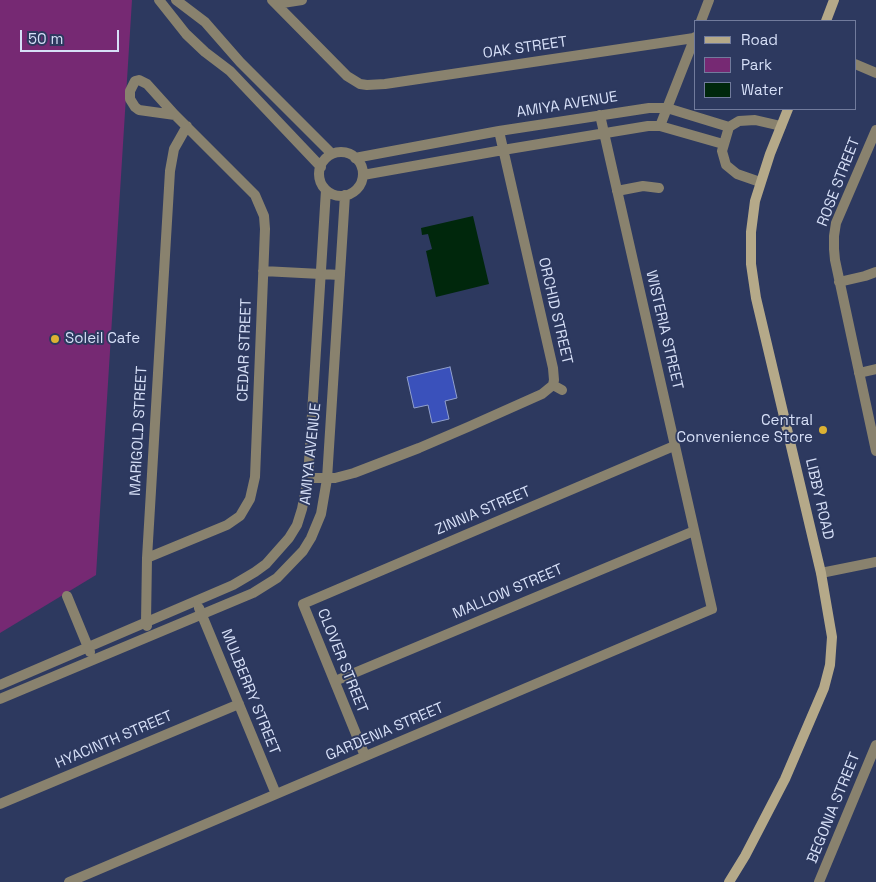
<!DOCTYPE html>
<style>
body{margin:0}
#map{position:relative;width:876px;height:882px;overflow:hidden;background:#2d395f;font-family:"Space Grotesk",sans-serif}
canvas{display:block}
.legend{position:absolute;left:694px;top:20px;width:162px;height:90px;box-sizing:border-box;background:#2d395f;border:1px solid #717b9c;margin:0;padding:6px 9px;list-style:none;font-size:15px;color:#d6dff7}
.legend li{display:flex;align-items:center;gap:10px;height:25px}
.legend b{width:25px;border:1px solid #717b9c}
.scale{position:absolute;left:20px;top:30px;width:99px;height:22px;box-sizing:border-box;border:2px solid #d6dff7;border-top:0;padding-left:6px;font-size:15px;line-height:18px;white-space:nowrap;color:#d6dff7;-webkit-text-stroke:4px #2d395f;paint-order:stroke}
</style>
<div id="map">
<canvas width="876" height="882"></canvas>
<ul class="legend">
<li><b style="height:6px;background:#b5a989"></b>Road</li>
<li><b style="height:14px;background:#762973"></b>Park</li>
<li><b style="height:14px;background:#00270c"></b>Water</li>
</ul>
<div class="scale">50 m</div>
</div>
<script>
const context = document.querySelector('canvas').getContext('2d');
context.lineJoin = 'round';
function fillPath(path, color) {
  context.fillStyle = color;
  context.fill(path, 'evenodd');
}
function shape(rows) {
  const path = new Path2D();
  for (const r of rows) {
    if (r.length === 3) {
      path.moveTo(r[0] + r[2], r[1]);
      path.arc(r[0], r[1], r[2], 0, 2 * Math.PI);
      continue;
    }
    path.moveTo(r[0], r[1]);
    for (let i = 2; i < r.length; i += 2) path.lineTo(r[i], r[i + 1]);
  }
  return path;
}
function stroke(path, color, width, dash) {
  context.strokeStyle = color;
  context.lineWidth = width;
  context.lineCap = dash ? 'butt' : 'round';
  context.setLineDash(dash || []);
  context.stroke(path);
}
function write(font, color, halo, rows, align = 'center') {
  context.font = font + ' "Space Grotesk",sans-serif';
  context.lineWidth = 4;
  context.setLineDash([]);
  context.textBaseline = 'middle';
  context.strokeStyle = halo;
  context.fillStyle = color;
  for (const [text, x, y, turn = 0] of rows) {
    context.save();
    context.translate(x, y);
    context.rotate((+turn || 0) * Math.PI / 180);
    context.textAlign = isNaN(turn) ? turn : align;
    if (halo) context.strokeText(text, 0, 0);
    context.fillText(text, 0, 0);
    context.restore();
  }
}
const green = shape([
 [0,0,132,0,96,575,0,633]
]);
const water = shape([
 [473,216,489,284,436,297,426,251,432,249,428,234,422,235,421,228]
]);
const building = shape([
 [450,367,457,398,445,401,449,419,432,423,428,405,414,408,407,377,450,367]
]);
const street = shape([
 [159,0,186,34,205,52,230,71,321,167],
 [176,0,205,22,240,62,332,154],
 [272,0,347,76,360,84,367,85,385,84,694,38],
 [276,4,302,0],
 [701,21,709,0],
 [855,64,876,73],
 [660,126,695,37],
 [729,127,722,151,726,165,737,174,760,182],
 [729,127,739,121,755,120,781,126],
 [876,130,836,223,834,236,834,249,835,260,876,451],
 [341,174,22],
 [355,158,499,131,649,108,667,108,729,127],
 [363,175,503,150,648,126,660,126,723,144],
 [617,191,643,186,659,188],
 [263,271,340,275],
 [839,282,865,276,876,272],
 [859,373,876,369],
 [553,385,562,390],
 [308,478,335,478,354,473,419,448,468,427,542,394,553,385,554,380,553,368,499,131],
 [147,558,227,525,240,516,250,499,255,477,265,229,264,216,255,195,175,115,147,84,139,80,135,81,130,91,130,99,135,107,139,110,175,115],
 [821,573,876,562],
 [67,596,90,652],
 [199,608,276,794],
 [147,626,146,622,147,558,170,171,174,149,187,126],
 [335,681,694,531],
 [0,685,233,585,255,572,266,564,289,538,297,525,302,509,308,478,326,190],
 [0,699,253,593,277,578,303,551,311,538,321,514,327,479,345,195],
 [365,756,303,604,674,446],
 [0,804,239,704],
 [69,882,712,609,600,115],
 [819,882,876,745]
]);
const secondary = shape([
 [826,21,834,0],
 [729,882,745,856,785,779,824,688,830,665,832,637,821,573,756,298,751,264,751,232,755,201,770,154,788,109]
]);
const markers = [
 [55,339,5,"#dcb233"],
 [823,430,5,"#dcb233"]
];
const streetNames = [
 ["OAK STREET",525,48,-8],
 ["AMIYA AVENUE",567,105,-9],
 ["ROSE STREET",839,182,-69],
 ["ORCHID STREET",555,311,77],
 ["WISTERIA STREET",664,330,77],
 ["CEDAR STREET",245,350,-88],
 ["MARIGOLD STREET",139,431,-87],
 ["AMIYA AVENUE",311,454,-84],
 ["LIBBY ROAD",819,499,77],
 ["ZINNIA STREET",483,511,-23],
 ["MALLOW STREET",508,592,-23],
 ["CLOVER STREET",342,661,68],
 ["MULBERRY STREET",250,692,68],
 ["GARDENIA STREET",385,732,-23],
 ["HYACINTH STREET",114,740,-23],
 ["BEGONIA STREET",834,808,-68]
];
const poiNames = [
 ["Soleil Cafe",65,339],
 ["Central",813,421,"right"],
 ["Convenience Store",813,438,"right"]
];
fillPath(green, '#762973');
fillPath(water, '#00270c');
fillPath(building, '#3a51bb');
stroke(building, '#91a0cd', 1);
stroke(street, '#89826e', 10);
stroke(secondary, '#b5a989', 10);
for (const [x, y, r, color] of markers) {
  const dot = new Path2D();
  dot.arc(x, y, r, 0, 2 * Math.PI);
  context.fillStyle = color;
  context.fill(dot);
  stroke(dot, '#2d395f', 2);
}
write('15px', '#d6dff7', '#2d395f', streetNames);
write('15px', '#d6dff7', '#2d395f', poiNames, 'left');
</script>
